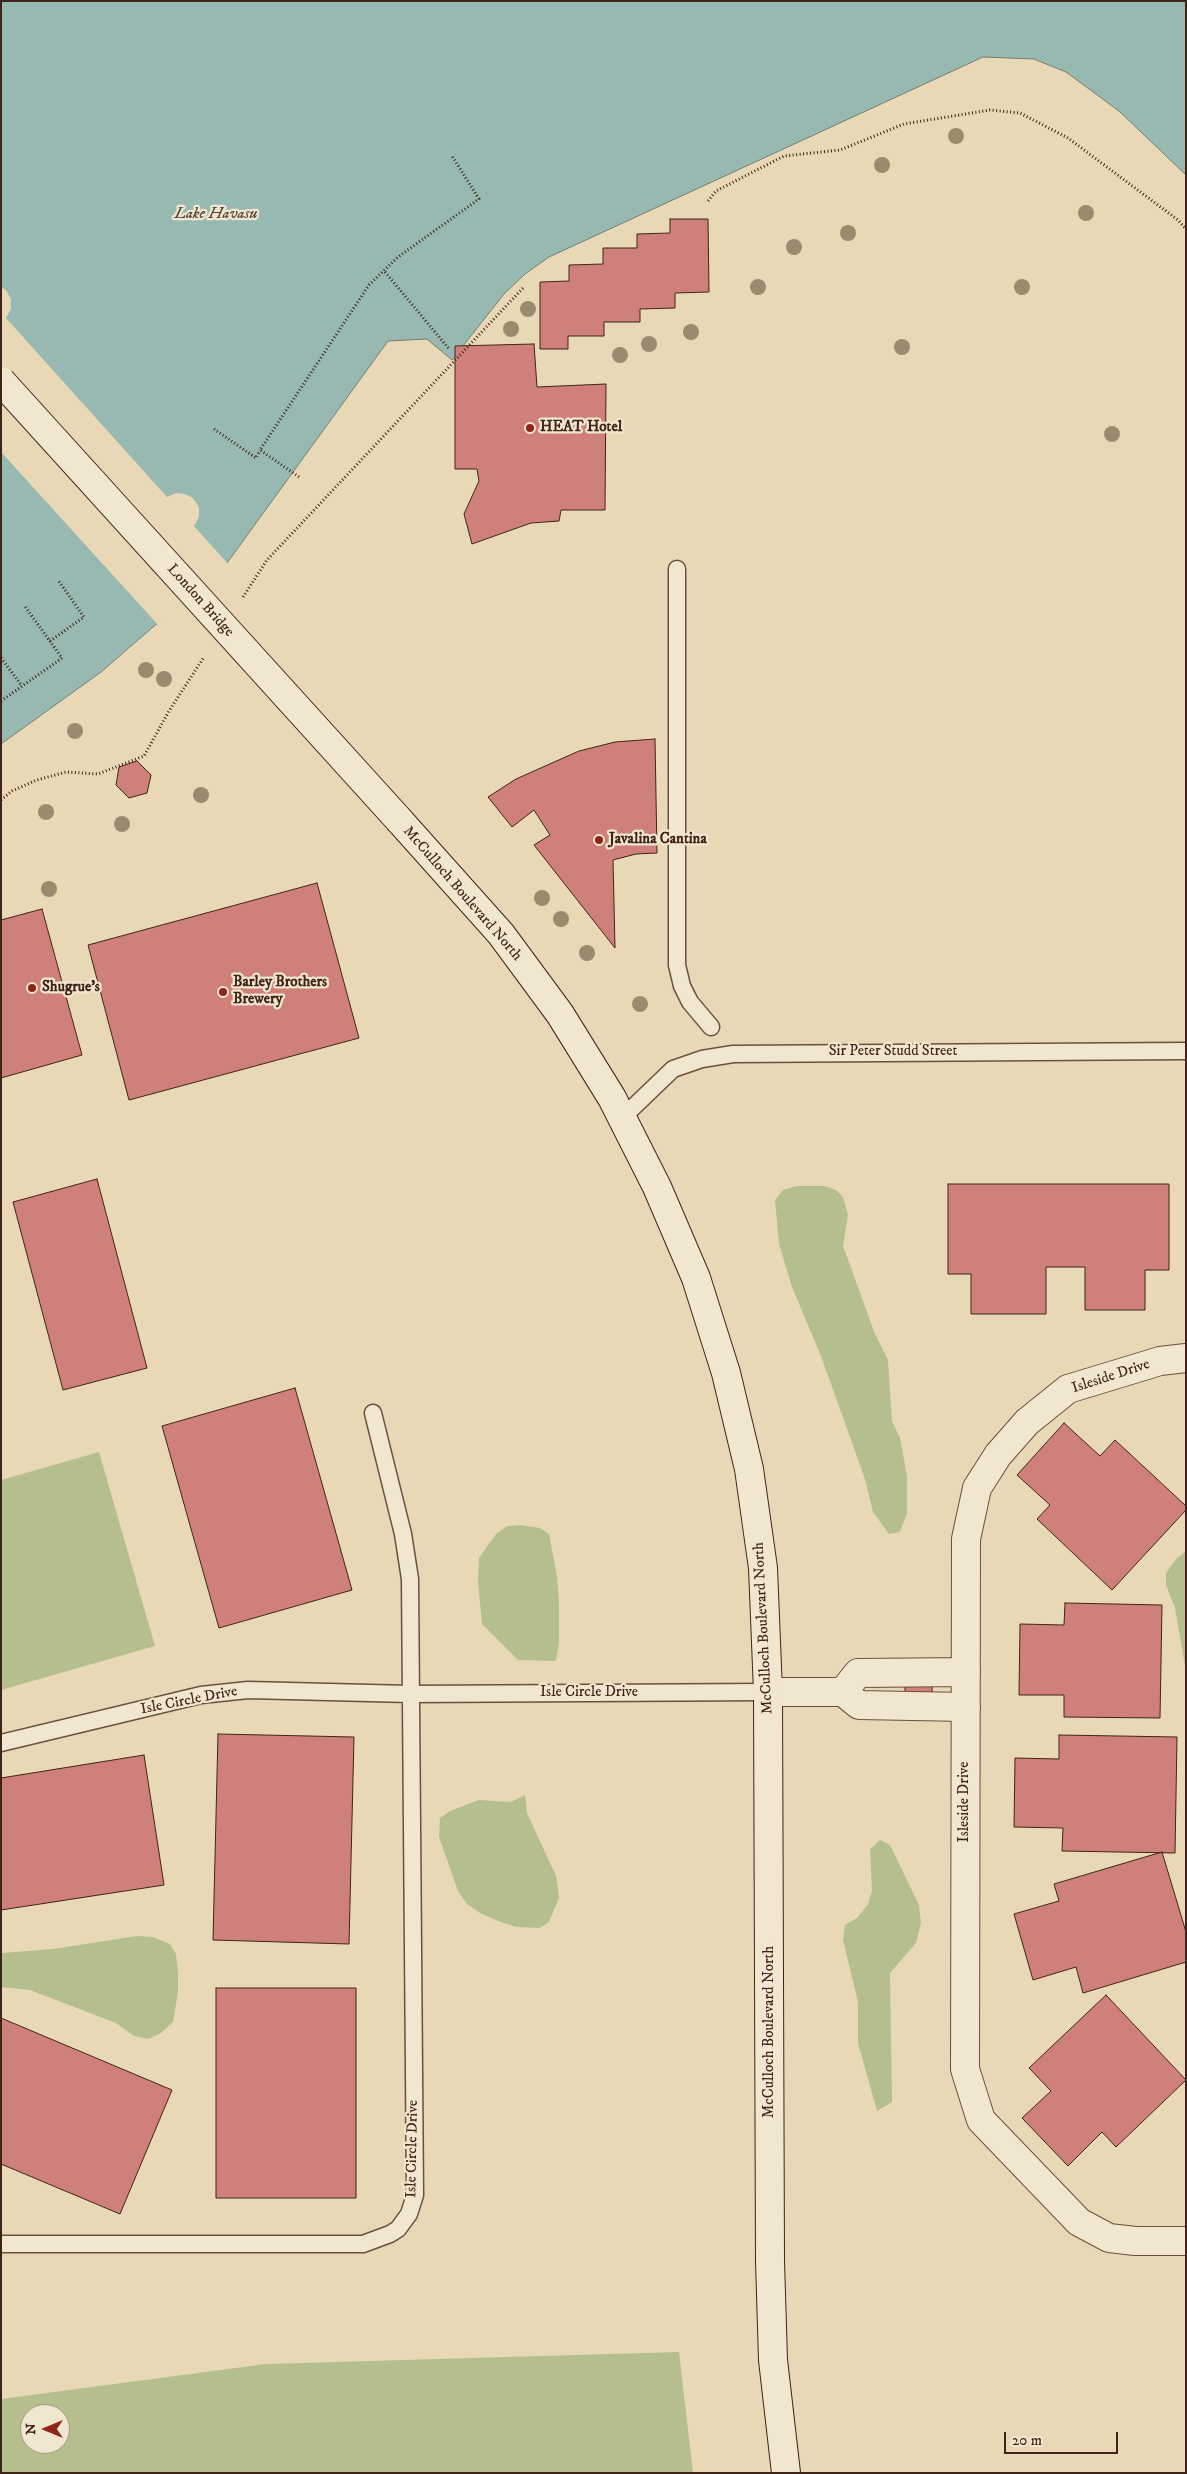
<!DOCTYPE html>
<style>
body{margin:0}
#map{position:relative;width:1187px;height:2474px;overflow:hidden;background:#e9d8b5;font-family:"IM FELL DW Pica",serif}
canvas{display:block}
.frame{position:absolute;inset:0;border:2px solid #402318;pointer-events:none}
.north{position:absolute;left:20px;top:2404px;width:50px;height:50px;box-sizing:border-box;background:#f1e6cf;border:1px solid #aa9886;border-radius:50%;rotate:270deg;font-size:14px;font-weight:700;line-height:20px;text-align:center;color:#402318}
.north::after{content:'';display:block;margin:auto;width:18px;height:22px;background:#8f2418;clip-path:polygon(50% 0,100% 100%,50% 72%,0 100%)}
.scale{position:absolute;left:1004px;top:2432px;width:114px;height:22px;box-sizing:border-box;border:2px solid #402318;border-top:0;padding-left:6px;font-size:15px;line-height:18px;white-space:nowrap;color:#402318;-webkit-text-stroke:4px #f1e6cf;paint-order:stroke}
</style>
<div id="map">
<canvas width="1187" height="2474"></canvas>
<div class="frame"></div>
<div class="north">N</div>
<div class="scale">20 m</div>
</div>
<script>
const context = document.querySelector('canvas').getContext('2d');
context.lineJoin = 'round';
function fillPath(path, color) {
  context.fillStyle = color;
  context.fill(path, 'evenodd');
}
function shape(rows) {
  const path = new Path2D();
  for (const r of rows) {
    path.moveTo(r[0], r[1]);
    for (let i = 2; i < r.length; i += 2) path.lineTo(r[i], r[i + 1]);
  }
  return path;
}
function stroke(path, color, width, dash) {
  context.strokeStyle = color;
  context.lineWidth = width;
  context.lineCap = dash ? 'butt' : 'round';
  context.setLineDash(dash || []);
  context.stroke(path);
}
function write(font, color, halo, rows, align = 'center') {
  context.font = font + ' "IM FELL DW Pica",serif';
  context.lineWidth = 4.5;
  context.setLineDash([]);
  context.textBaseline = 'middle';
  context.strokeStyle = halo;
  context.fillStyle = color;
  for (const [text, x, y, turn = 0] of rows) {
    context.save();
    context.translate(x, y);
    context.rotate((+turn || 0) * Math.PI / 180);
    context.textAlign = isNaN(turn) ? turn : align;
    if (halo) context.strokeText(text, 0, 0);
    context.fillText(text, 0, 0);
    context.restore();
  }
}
const green = shape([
 [797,1186,824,1186,836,1190,843,1197,848,1215,843,1246,875,1334,888,1360,892,1421,900,1438,907,1476,907,1513,900,1532,889,1534,873,1512,865,1479,821,1356,792,1287,779,1244,775,1200,783,1190],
 [99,1452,155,1646,1,1690,1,1480],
 [520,1525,540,1528,549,1534,557,1576,559,1603,559,1643,556,1661,518,1660,482,1624,478,1582,479,1558,496,1534,507,1526],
 [1186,1551,1186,1672,1175,1608,1166,1585,1166,1573,1176,1559],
 [525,1795,527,1813,556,1876,558,1888,559,1898,549,1922,540,1928,516,1927,498,1921,480,1913,467,1904,458,1891,439,1837,440,1818,450,1811,479,1800,511,1802],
 [880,1840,890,1845,919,1905,921,1923,916,1943,890,1973,892,2102,877,2111,858,2043,858,2002,843,1940,845,1925,857,1918,868,1904,872,1891,870,1849],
 [137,1936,153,1937,170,1944,176,1954,178,1973,178,1992,173,2022,161,2033,148,2039,134,2036,116,2023,30,1990,1,1987,1,1953,53,1949],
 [679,2352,693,2473,1,2473,1,2399,266,2364],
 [30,2414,60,2414,60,2444,30,2444]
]);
const water = shape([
 [1,1,1186,1,1186,175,1119,111,1066,72,1034,59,983,57,549,257,525,274,504,294,452,360,427,339,388,341,227,563,101,672,1,744,1,1]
]);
const pier = shape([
 [1,287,6,290,11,299,11,309,6,318,167,497,176,493,185,494,193,498,199,507,199,517,194,526,229,565,159,626,1,452]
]);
const building = shape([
 [670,219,708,219,709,292,675,293,675,308,640,309,640,322,604,322,604,336,568,336,568,349,540,349,540,282,569,281,569,265,603,264,603,248,637,248,637,234,670,233,670,219],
 [534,344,537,387,606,384,605,510,561,510,559,521,531,523,472,544,464,514,479,481,477,469,455,469,455,346,534,344],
 [655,739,657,853,636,854,613,860,615,948,534,845,550,835,534,810,512,827,488,797,516,779,579,751,615,742,655,739],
 [137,761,151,775,147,793,129,798,116,785,119,767,137,761],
 [317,883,359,1038,129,1100,88,945,317,883],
 [42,909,82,1055,1,1078,1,920,42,909],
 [97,1179,147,1368,63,1390,13,1202,97,1179],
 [948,1184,1169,1184,1169,1270,1145,1270,1145,1310,1085,1310,1085,1267,1046,1267,1046,1314,971,1314,971,1274,948,1274,948,1184],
 [295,1388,352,1590,219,1628,162,1426,295,1388],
 [1064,1423,1100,1456,1115,1440,1186,1506,1186,1510,1112,1590,1037,1519,1050,1505,1017,1475,1064,1423],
 [1065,1603,1162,1605,1160,1718,1064,1717,1064,1695,1019,1695,1020,1624,1064,1625,1065,1603],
 [905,1682,932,1682,932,1699,905,1699,905,1682],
 [218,1734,354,1737,349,1944,213,1940,218,1734],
 [1059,1735,1177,1737,1175,1853,1062,1851,1063,1828,1014,1827,1015,1758,1059,1759,1059,1735],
 [144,1755,164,1885,1,1910,1,1778,144,1755],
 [1162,1852,1186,1932,1186,1962,1083,1993,1076,1967,1033,1980,1014,1914,1059,1901,1054,1884,1162,1852],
 [216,1988,356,1988,356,2198,216,2198,216,1988],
 [1106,1995,1186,2080,1116,2147,1102,2132,1068,2166,1022,2118,1051,2091,1029,2068,1106,1995],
 [1,2018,172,2090,120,2214,1,2164,1,2018]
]);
const path = shape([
 [708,201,716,191,784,156,840,150,904,124,990,110,1020,113,1068,138,1178,220,1186,229],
 [385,272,450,350],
 [214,429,256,458,260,450],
 [299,477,260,450,369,285,398,257,479,199,452,156],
 [243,597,267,560,524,287],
 [50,641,84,617,58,580],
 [1,658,22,686],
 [1,701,62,658,24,605],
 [1,800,12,791,37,780,66,772,98,774,144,756,169,711,204,657]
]);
const lane = shape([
 [677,569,677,965,682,986,690,1002,711,1027],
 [622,1118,673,1069,702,1059,733,1054,1186,1051],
 [1,1743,201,1695,248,1690,410,1694,768,1692],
 [1,2244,363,2244,390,2234,398,2229,409,2214,415,2195,410,1579,403,1534,373,1413]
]);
const street = shape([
 [1186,1358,1160,1361,1068,1389,1027,1422,998,1455,977,1488,966,1539,965,2069,981,2120,1079,2222,1109,2238,1135,2241,1186,2241],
 [768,1692,843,1692,859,1705,966,1707],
 [843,1692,858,1673,966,1672]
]);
const secondary = shape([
 [400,821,501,934,560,1014,612,1098,657,1187,696,1278,726,1373,749,1469,763,1568,768,1692,770,2261,773,2360,786,2473]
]);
const secondaryBridge = shape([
 [1,381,400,821]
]);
const trees = [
 [956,136],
 [882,165],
 [1086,213],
 [848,233],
 [794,247],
 [758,287],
 [1022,287],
 [528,309],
 [511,329],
 [691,332],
 [649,344],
 [902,347],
 [620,355],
 [1112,434],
 [146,670],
 [164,679],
 [75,731],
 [201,795],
 [46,812],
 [122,824],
 [49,889],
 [542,898],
 [561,919],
 [587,953],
 [640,1004]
];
const markers = [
 [530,428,5,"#8f2418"],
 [599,840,5,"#8f2418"],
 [32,988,5,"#8f2418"],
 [223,992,5,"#8f2418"]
];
const poiNames = [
 ["HEAT Hotel",540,428],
 ["Javalina Cantina",609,840],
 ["Barley Brothers",233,983],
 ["Brewery",233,1000],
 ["Shugrue's",42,988]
];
const streetNames = [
 ["London Bridge",200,601,48],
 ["McCulloch Boulevard North",462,894,49],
 ["Sir Peter Studd Street",893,1052],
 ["Isleside Drive",1111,1377,-18],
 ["McCulloch Boulevard North",764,1628,-93],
 ["Isle Circle Drive",589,1693],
 ["Isle Circle Drive",189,1701,-11],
 ["Isleside Drive",965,1802,-90],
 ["McCulloch Boulevard North",770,2032,-90],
 ["Isle Circle Drive",413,2149,-89]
];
const waterNames = [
 ["Lake Havasu",216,215]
];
fillPath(green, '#b5bf8e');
fillPath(water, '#97b9b1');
stroke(water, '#747d74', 1);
fillPath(pier, '#e9d8b5');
fillPath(building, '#d0807a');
stroke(building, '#402318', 1);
stroke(lane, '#6a503f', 19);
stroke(street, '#6a503f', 30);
stroke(secondary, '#402318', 30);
stroke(path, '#402318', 3, [1, 2.5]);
stroke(lane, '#f1e6cf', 16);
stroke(street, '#f1e6cf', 28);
stroke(secondary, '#f1e6cf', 28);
stroke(secondaryBridge, '#402318', 30, []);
stroke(secondaryBridge, '#f1e6cf', 28);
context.fillStyle = '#9c8a6f';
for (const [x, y] of trees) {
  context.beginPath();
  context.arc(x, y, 8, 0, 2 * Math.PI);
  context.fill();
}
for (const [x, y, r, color] of markers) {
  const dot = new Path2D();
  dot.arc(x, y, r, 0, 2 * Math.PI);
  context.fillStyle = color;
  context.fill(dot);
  stroke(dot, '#f1e6cf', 2);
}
write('bold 15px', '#402318', '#f1e6cf', poiNames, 'left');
write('15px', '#402318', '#f1e6cf', streetNames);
write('italic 16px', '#56483e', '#f1e6cf', waterNames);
</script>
